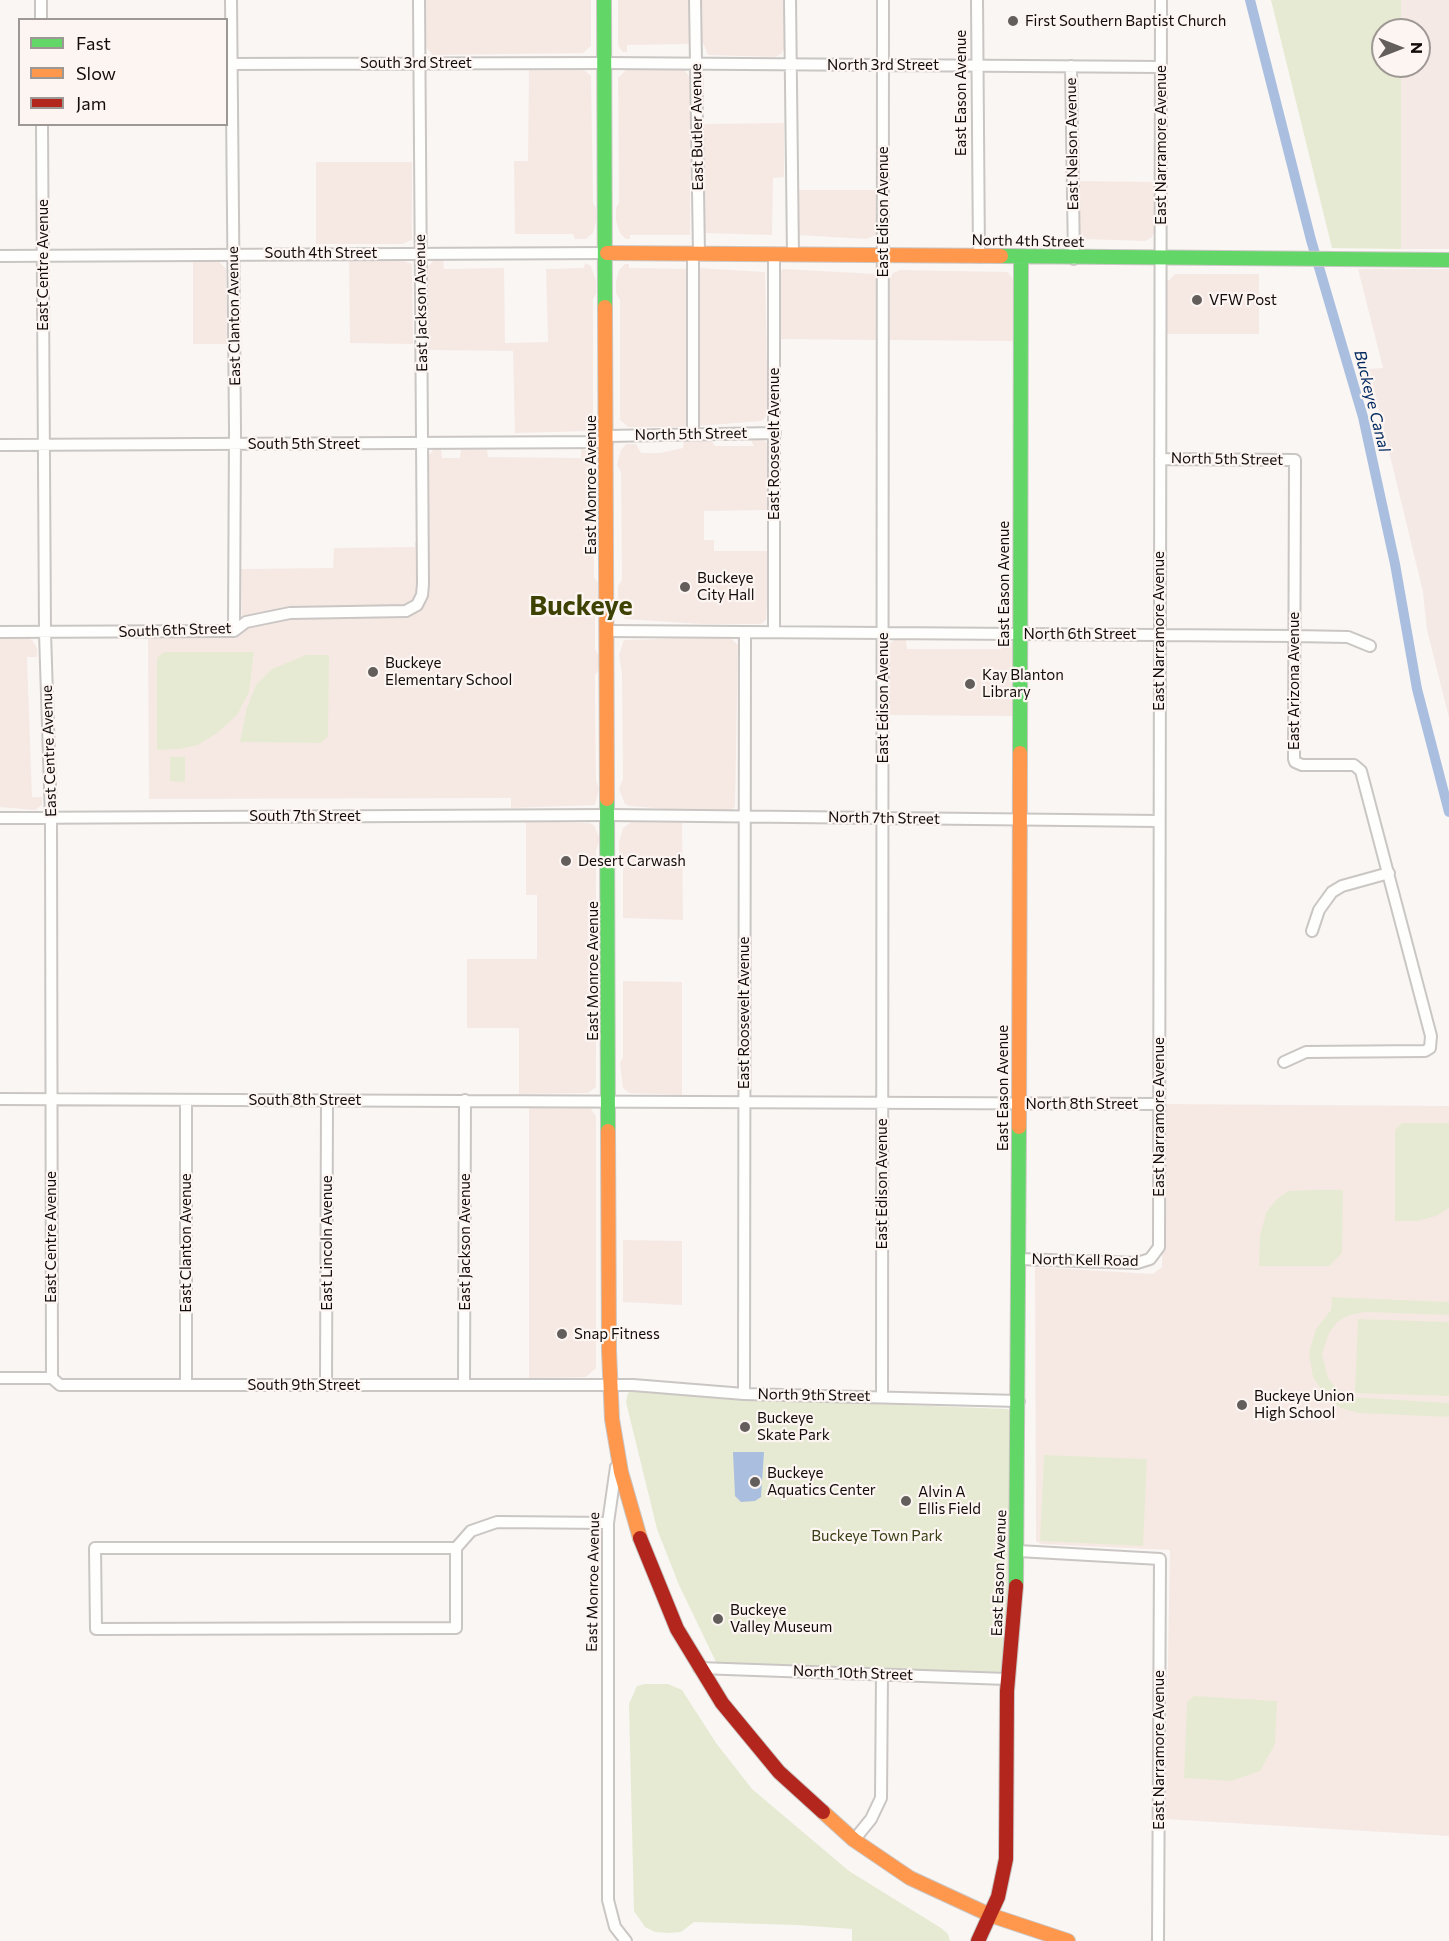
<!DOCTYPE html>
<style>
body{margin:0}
#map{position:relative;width:1449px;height:1941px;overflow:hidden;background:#f9f6f4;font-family:Commissioner,sans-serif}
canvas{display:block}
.legend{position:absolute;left:18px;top:18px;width:210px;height:108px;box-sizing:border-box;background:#fcf5f1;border:2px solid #9e9895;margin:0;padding:8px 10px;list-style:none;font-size:18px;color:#120c0a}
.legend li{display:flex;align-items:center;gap:12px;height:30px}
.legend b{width:30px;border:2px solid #9e9895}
.north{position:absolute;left:1371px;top:18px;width:60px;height:60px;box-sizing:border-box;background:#fcf5f1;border:2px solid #9e9895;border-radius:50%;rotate:90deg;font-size:16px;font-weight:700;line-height:24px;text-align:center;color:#120c0a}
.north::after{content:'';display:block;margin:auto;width:21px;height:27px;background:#635e5c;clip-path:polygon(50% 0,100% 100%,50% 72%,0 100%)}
</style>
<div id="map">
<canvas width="1449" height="1941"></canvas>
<ul class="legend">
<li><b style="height:8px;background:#63d668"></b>Fast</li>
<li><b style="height:8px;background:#ff974d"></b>Slow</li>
<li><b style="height:8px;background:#b3261e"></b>Jam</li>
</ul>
<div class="north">N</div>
</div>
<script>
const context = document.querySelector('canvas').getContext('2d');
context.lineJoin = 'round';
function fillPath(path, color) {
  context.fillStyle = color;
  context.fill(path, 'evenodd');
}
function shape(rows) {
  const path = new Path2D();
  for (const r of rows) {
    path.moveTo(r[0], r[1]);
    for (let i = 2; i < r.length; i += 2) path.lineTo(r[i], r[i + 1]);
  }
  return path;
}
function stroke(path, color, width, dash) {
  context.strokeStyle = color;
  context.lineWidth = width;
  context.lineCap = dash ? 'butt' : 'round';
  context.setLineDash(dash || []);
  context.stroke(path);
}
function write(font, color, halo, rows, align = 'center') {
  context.font = font + ' Commissioner,sans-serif';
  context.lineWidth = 4.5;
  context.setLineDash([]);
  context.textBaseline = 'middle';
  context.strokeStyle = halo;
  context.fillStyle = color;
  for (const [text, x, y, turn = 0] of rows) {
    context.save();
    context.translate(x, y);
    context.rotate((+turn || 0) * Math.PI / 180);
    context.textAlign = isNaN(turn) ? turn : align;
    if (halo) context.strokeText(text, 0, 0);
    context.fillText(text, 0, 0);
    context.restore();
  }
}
const built = shape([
 [425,0,591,0,591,46,583,53,433,55,425,47],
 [618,0,689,0,689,44,627,45,627,52,623,52,618,46],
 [702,0,784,0,784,49,781,54,775,57,708,55,702,40],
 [529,69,584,70,591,76,593,203,596,208,596,221,593,233,586,239,575,239,573,234,515,234,514,161,528,161],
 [683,69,690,77,690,235,630,235,630,239,626,239,620,233,616,221,616,208,619,203,618,78,626,70],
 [784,123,784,177,773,178,772,235,705,233,703,124],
 [316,162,412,162,412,240,403,244,316,244],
 [1078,181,1154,182,1154,233,1151,238,1145,241,1082,239,1079,233],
 [797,190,880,190,876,235,866,239,798,235],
 [434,260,443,260,444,269,504,268,505,343,548,342,546,269,584,268,585,263,591,266,596,281,596,294,593,299,593,425,589,431,515,433,513,351,428,350,427,268],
 [193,261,218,261,226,269,227,344,193,344],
 [349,261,404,261,412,264,413,344,350,343],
 [625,264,629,264,629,268,688,269,689,427,628,427,620,420,620,300,616,293,616,281,619,270],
 [698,268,765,272,768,414,762,421,697,426],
 [783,269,877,274,877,340,777,339,779,273],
 [900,270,1008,272,1015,283,1014,341,889,340,890,279,893,273],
 [1175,274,1259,274,1259,334,1167,334,1167,282],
 [709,437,715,446,754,446,749,437,760,437,768,444,769,510,704,511,704,540,714,540,714,551,770,551,766,620,761,624,702,624,625,619,618,606,618,586,622,580,621,472,617,465,621,450,626,444,636,444,641,453,660,453,683,448,684,438],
 [435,448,441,448,442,458,460,458,461,448,487,448,488,457,581,458,581,449,591,451,594,456,594,577,598,583,599,602,595,608,595,649,599,656,599,670,595,675,596,780,599,789,595,805,511,808,511,798,149,799,148,638,233,637,242,629,241,569,333,568,334,548,415,547,415,542,428,542,428,456],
 [729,637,738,645,735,807,731,810,690,811,629,806,625,804,619,789,623,779,622,674,619,655,624,640],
 [0,638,26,638,32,640,37,648,37,657,27,657,32,797,42,797,42,805,35,810,0,807],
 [896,639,906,640,907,649,1001,649,1001,640,1012,642,1014,646,1014,716,889,715,889,644],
 [526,821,589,823,594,825,600,839,596,851,596,1087,588,1093,519,1094,519,1028,467,1028,467,959,537,959,537,895,526,895],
 [631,822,682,823,683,920,623,918,623,859,619,854,619,842,623,828],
 [623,981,682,982,682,1095,629,1093,623,1088,620,1063,623,1057],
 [1164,1104,1449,1106,1449,1836,1165,1819,1170,1550,1041,1544,1036,1541,1035,1267,1153,1274,1162,1267],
 [529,1108,590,1108,596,1116,596,1368,586,1377,529,1378],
 [623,1240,682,1241,682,1305,623,1302]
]);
const industrial = shape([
 [1401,0,1449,0,1449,249,1401,249,1401,66,1419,66,1419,30,1401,30],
 [1358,269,1449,269,1449,718,1427,630,1423,592,1369,369,1383,368]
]);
const green = shape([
 [1271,0,1401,0,1401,30,1383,30,1383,66,1401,66,1401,249,1332,248],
 [164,652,254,652,249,692,237,715,217,733,198,745,179,749,157,750,157,658],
 [306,655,329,655,328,736,321,743,240,742,247,707,256,685,272,669],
 [170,757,185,757,185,782,170,781],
 [1402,1123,1449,1123,1449,1208,1436,1216,1418,1221,1395,1221,1395,1130],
 [1314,1190,1343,1190,1342,1253,1329,1266,1259,1266,1260,1236,1266,1213,1276,1200,1288,1191],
 [1332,1297,1449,1302,1449,1315,1365,1312,1350,1315,1337,1322,1329,1333,1322,1354,1328,1378,1337,1389,1350,1397,1449,1403,1449,1417,1358,1413,1341,1408,1327,1398,1313,1377,1309,1352,1316,1329,1331,1310],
 [1358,1319,1449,1322,1449,1396,1355,1393],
 [631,1391,680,1392,721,1398,1008,1409,1012,1414,1012,1534,1008,1621,1000,1676,716,1662,679,1585,657,1529,626,1402,628,1393],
 [1044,1455,1147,1459,1143,1546,1040,1541],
 [645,1684,668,1684,682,1690,716,1743,752,1789,849,1871,941,1928,948,1934,950,1941,852,1941,852,1929,797,1925,694,1922,681,1932,669,1933,655,1932,645,1927,634,1911,629,1704,637,1686],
 [1194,1696,1277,1701,1275,1744,1260,1771,1231,1781,1184,1778,1187,1702]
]);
const water = shape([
 [733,1452,764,1452,761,1497,755,1501,741,1502,735,1496]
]);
const canal = shape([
 [1250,0,1311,240,1363,417,1395,564,1417,689,1449,812]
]);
const street = shape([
 [41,0,41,20],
 [231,0,235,429,234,631],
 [695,0,699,254],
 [790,0,793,255],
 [977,0,979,257],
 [226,64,605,63,1160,67],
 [1071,66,1074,259],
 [42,124,45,633,51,818,52,1378],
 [774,255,774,632],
 [0,256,607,253],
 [693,434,693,254],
 [607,436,775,433],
 [0,445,607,442],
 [1160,459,1295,460,1294,759,1295,762,1302,765,1354,765,1361,771,1431,1036,1430,1048,1425,1051,1306,1052,1284,1062],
 [608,631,1294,636,1348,637,1370,646],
 [0,632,234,631,246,622,290,613,406,611,417,605,422,595,423,584,419,0],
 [0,818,609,815,1159,821],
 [1312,931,1319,910,1332,892,1342,886,1389,873],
 [0,1099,1159,1104],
 [186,1101,186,1385],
 [1019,1259,1137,1263,1150,1259,1159,1247,1161,0],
 [0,1378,52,1378,60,1385,633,1385,744,1394,1019,1401],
 [326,1385,327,1101],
 [464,1385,465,1100],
 [744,1394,745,632],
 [882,1397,883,0],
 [616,1467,608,1523,608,1900,615,1927,626,1941],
 [456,1548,95,1548,96,1629,456,1628,456,1548,471,1531,497,1522,608,1523],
 [1018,1551,1160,1559,1158,1941],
 [699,1668,1007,1679],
 [854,1840,871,1819,881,1798,882,1674]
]);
const fast = shape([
 [604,0,605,307],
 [1001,256,1449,260],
 [1020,753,1021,258],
 [607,799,608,1131],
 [1016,1586,1019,1127]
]);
const slow = shape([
 [607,253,1001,256],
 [605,307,607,799],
 [1019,1127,1020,753],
 [608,1131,609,1351,612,1419,621,1472,640,1538],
 [823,1812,854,1840,910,1878,990,1915,1068,1941]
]);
const jam = shape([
 [640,1538,677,1629,722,1703,779,1772,823,1812],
 [978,1941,998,1897,1006,1859,1007,1691,1016,1586]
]);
const markers = [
 [1013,21,6,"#635e5c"],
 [1197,300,6,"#635e5c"],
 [685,587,6,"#635e5c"],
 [373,672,6,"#635e5c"],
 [970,684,6,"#635e5c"],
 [566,861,6,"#635e5c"],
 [562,1334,6,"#635e5c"],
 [1242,1405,6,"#635e5c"],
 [745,1427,6,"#635e5c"],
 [755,1482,6,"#635e5c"],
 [906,1501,6,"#635e5c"],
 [718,1619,6,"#635e5c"]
];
const poiNames = [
 ["First Southern Baptist Church",1025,21],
 ["VFW Post",1209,300],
 ["Buckeye",697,578],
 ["City Hall",697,595],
 ["Buckeye",385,663],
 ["Elementary School",385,680],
 ["Kay Blanton",982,675],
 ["Library",982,692],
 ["Desert Carwash",578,861],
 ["Snap Fitness",574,1334],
 ["Buckeye Union",1254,1396],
 ["High School",1254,1413],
 ["Buckeye",757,1418],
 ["Skate Park",757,1435],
 ["Buckeye",767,1473],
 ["Aquatics Center",767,1490],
 ["Alvin A",918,1492],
 ["Ellis Field",918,1509],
 ["Buckeye",730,1610],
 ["Valley Museum",730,1627]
];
const streetNames = [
 ["South 3rd Street",416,63],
 ["North 3rd Street",883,65],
 ["East Eason Avenue",961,93,-90],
 ["East Butler Avenue",697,127,-91],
 ["East Nelson Avenue",1072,144,-91],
 ["East Narramore Avenue",1161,145,-90],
 ["East Edison Avenue",883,212,-90],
 ["North 4th Street",1028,241,1],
 ["South 4th Street",321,253],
 ["East Centre Avenue",43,265,-90],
 ["East Jackson Avenue",421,303,-91],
 ["East Clanton Avenue",234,316,-91],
 ["North 5th Street",691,434,-1],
 ["South 5th Street",304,444],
 ["East Roosevelt Avenue",774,444,-90],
 ["North 5th Street",1227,459,1],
 ["East Monroe Avenue",591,485,-90],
 ["East Eason Avenue",1004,584,-90],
 ["South 6th Street",175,630,-2],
 ["East Narramore Avenue",1159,631,-90],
 ["North 6th Street",1080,634],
 ["East Arizona Avenue",1294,681,-90],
 ["East Edison Avenue",883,698,-90],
 ["East Centre Avenue",49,751,-92],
 ["South 7th Street",305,816],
 ["North 7th Street",884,818,1],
 ["East Monroe Avenue",593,971,-90],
 ["East Roosevelt Avenue",744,1013,-90],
 ["East Eason Avenue",1003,1088,-90],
 ["South 8th Street",305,1100],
 ["North 8th Street",1082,1104],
 ["East Narramore Avenue",1159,1117,-90],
 ["East Edison Avenue",882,1184,-90],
 ["East Centre Avenue",51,1237,-90],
 ["East Jackson Avenue",465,1242,-90],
 ["East Clanton Avenue",186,1243,-90],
 ["East Lincoln Avenue",327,1243,-90],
 ["North Kell Road",1085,1260,1],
 ["South 9th Street",304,1385],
 ["North 9th Street",814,1395,1],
 ["East Eason Avenue",999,1573,-88],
 ["East Monroe Avenue",593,1582,-89],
 ["North 10th Street",853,1673,2],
 ["East Narramore Avenue",1159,1750,-90]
];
const parkNames = [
 ["Buckeye Town Park",877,1536]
];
const waterNames = [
 ["Buckeye Canal",1372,401,76]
];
const townNames = [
 ["Buckeye",581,606]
];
fillPath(built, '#f6e9e4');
fillPath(industrial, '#f5e9e5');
fillPath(green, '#e7ead2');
fillPath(water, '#aabfdf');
stroke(canal, '#aabfdf', 10);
stroke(street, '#cac6c3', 14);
stroke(fast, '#cac6c3', 16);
stroke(slow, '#cac6c3', 16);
stroke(jam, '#cac6c3', 16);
stroke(street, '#fefefd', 10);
stroke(fast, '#63d668', 14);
stroke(slow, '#ff974d', 14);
stroke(jam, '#b3261e', 14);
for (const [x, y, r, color] of markers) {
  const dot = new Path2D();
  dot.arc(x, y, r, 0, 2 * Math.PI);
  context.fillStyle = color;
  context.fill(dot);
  stroke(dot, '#fcf5f1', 2);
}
write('15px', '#120c0a', '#fcf5f1', poiNames, 'left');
write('15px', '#120c0a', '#fcf5f1', streetNames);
write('15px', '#393f14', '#fcf5f1', parkNames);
write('italic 16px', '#012960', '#fcf5f1', waterNames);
write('bold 27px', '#3d4202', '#fcf5f1', townNames);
</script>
